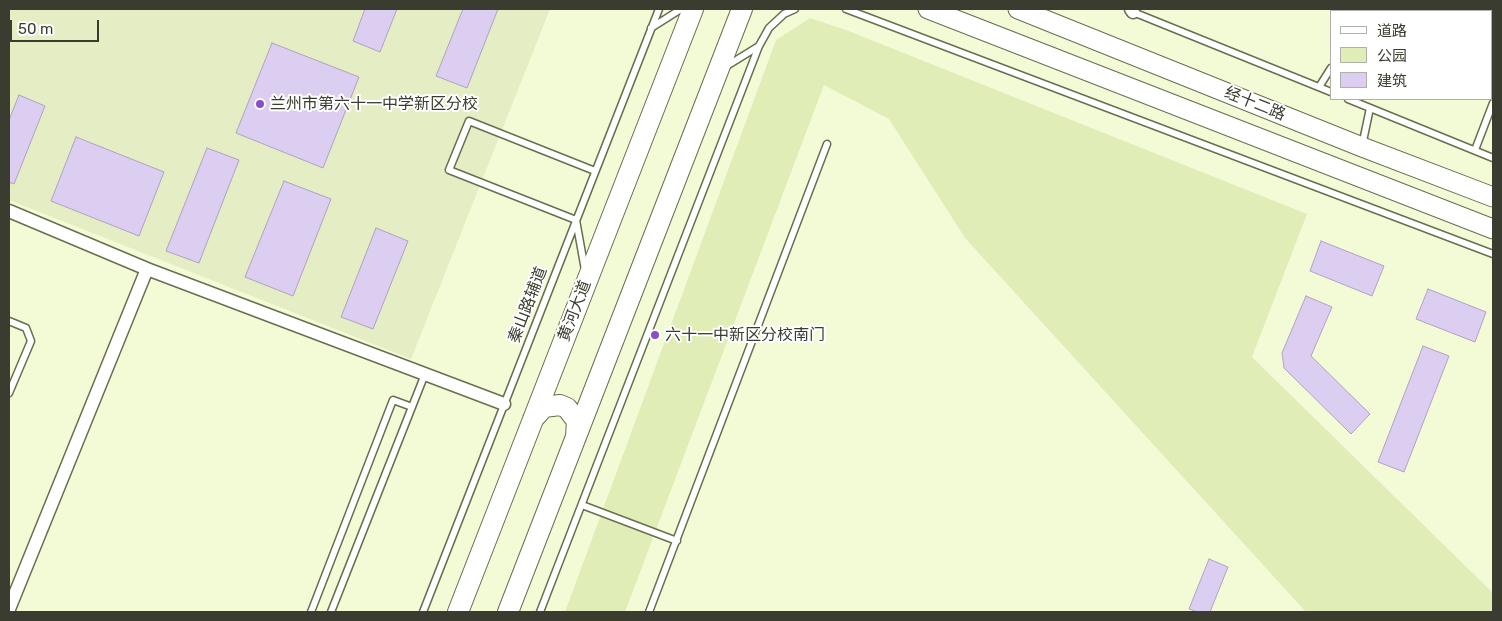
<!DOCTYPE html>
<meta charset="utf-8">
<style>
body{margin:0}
#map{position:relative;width:1502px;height:621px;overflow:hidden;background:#f2fbd6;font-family:Rubik,"Noto Sans SC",sans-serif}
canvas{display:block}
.frame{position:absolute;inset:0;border:10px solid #393c2e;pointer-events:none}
.legend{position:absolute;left:1330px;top:10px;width:162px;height:90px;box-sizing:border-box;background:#fff;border:1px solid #b0b1ab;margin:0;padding:6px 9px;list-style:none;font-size:15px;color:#393c2e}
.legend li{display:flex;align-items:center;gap:10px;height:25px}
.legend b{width:25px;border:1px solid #b0b1ab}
.scale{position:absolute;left:10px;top:20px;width:89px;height:22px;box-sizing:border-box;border:2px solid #393c2e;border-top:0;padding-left:6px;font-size:15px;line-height:18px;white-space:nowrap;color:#393c2e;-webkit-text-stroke:4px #fff;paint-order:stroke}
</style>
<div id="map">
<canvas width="1502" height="621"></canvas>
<div class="frame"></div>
<ul class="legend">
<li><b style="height:6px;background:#fff"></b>道路</li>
<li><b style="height:14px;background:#e1edb7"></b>公园</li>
<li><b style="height:14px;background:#dccef0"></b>建筑</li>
</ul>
<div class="scale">50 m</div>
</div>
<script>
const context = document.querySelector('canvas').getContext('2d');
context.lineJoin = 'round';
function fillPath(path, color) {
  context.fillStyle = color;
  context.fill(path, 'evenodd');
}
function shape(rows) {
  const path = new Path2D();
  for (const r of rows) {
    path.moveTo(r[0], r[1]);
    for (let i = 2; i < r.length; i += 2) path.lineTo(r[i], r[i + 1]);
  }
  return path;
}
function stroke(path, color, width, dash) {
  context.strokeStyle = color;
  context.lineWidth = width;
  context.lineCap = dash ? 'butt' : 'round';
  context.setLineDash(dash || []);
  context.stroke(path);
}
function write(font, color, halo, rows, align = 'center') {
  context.font = font + ' Rubik,"Noto Sans SC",sans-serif';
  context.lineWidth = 4;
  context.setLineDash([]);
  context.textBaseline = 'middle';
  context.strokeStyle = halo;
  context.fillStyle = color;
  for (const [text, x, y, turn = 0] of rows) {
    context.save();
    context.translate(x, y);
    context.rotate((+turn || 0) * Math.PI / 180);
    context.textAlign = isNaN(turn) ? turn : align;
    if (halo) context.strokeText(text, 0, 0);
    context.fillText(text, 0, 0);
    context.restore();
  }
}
const built = shape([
 [9,9,550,9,411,359,9,200]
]);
const green = shape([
 [810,18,846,30,1307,214,1252,357,1493,593,1493,612,1306,612,965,238,889,119,824,85,625,612,565,612,776,40]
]);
const building = shape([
 [365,9,397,9,380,52,353,41,365,9],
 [463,9,498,9,467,88,436,76,463,9],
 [1406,9,1429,9,1428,11,1405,11,1406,9],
 [1493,20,1493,70,1491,69,1491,27,1493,20],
 [272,43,359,77,323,168,236,133,272,43],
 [19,95,45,106,14,184,9,182,9,120,19,95],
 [76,137,164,172,139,236,51,201,76,137],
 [207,148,239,160,199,263,166,251,207,148],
 [284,181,331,199,293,296,245,277,284,181],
 [376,228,408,241,373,329,341,317,376,228],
 [1321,241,1384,266,1372,296,1310,271,1321,241],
 [1428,289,1486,312,1475,342,1416,319,1428,289],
 [1306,296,1332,307,1311,356,1370,414,1351,434,1284,368,1282,353,1306,296],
 [1423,346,1449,356,1404,472,1378,462,1423,346],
 [1209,559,1228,567,1210,612,1198,612,1189,609,1209,559]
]);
const service = shape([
 [846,9,1493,254],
 [1363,11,1364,9],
 [1133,12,1331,92],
 [651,28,681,9],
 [725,67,759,46],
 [1319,87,1331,68],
 [1348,99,1493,158],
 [1362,146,1370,108],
 [1475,150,1493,103],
 [585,270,576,220,449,170,469,121,595,171],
 [9,321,26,328,31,341,9,393],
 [582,505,677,541],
 [311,612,393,400,412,407],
 [331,612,425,374],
 [423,612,659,9],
 [540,612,759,46,769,28,784,14,795,9],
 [649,612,827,144]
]);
const minor = shape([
 [1131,9,1133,12],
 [9,211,147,269,504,404],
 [9,609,147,269]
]);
const secondary = shape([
 [928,9,1493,229],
 [1018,9,1362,147,1493,197]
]);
const primary = shape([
 [533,419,544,407,560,405,567,408,577,421,576,437],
 [458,612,693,9],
 [508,612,742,9]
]);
const markers = [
 [260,104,5,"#8a4ec5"],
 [655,335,5,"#8a4ec5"]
];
const poiNames = [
 ["兰州市第六十一中学新区分校",270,104],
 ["六十一中新区分校南门",665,335]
];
const streetNames = [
 ["经十二路",1255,104,22],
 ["秦山路辅道",528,305,-69],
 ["黄河大道",575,311,-69]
];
fillPath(built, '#e4edc3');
fillPath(green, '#e1edb7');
fillPath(building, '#dccef0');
stroke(building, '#b0a2c2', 1);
stroke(service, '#676f4f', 9);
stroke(minor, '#676f4f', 15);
stroke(secondary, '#676f4f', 21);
stroke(primary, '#676f4f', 22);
stroke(service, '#fff', 6);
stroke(minor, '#fff', 12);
stroke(secondary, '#fff', 19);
stroke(primary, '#fff', 20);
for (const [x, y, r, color] of markers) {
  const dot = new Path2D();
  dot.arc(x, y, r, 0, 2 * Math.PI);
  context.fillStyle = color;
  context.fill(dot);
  stroke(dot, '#fff', 2);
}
write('16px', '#393c2e', '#fff', poiNames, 'left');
write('16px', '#393c2e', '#fff', streetNames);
</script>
